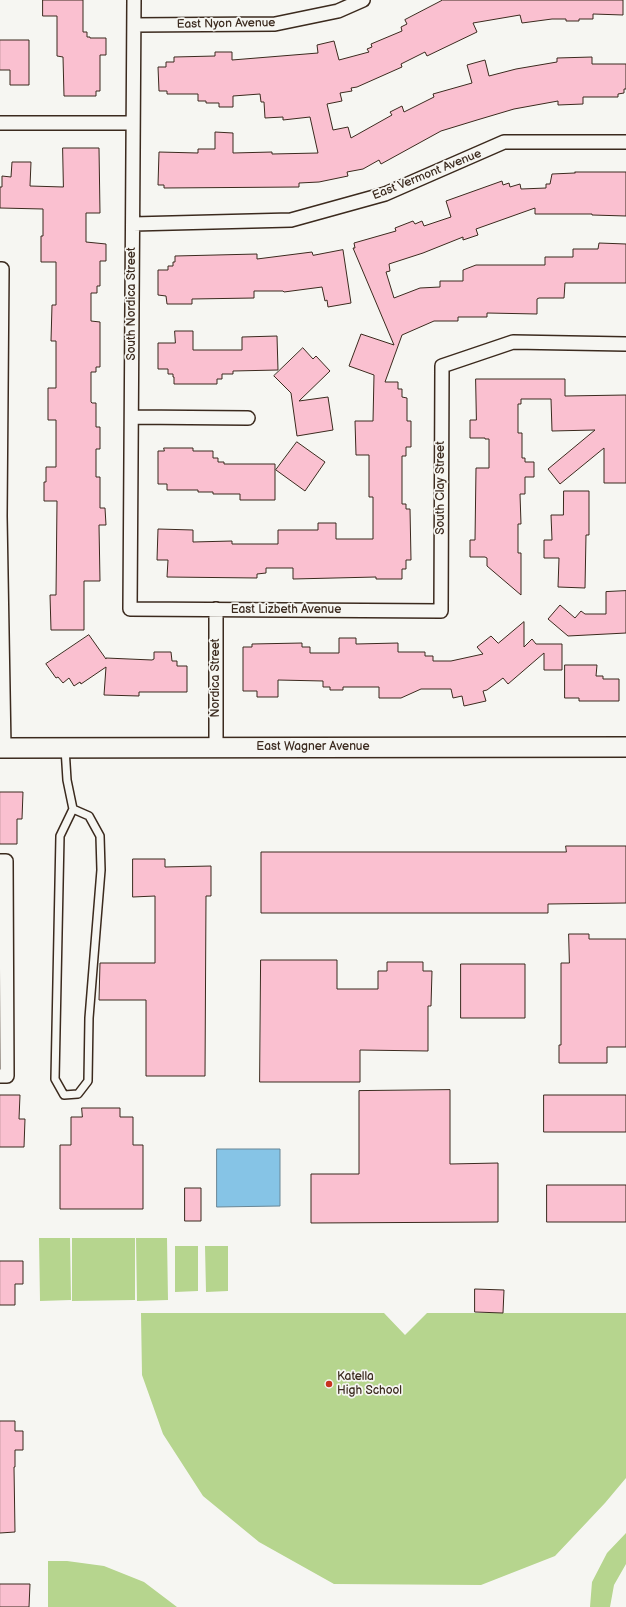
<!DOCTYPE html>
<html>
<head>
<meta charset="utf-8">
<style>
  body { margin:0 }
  canvas { display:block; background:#f6f6f2 }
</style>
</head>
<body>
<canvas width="626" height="1607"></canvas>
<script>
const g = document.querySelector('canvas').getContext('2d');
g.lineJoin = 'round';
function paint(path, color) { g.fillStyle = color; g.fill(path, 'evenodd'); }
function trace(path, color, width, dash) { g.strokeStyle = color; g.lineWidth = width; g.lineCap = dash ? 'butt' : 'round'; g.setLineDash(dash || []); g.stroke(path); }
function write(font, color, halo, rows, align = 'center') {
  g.font = font + ' "Balsamiq Sans",sans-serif'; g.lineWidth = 3.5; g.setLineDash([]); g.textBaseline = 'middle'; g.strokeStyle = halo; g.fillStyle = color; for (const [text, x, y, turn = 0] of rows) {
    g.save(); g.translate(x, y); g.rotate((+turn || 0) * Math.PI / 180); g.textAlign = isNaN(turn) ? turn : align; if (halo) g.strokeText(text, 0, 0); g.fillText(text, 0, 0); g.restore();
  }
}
const green = new Path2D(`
  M 39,1238 L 70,1238 L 71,1300 L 40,1301 Z
  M 72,1238 L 135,1238 L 135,1300 L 72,1301 Z
  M 136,1238 L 167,1238 L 168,1300 L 137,1301 Z
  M 198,1246 L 198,1291 L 175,1292 L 175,1246 Z
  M 228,1246 L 228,1291 L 206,1292 L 205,1246 Z
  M 141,1313 L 384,1313 L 405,1335 L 427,1313 L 626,1313 L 626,1478 L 605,1503 L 555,1556 L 481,1585 L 334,1584 L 259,1542 L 203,1496 L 163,1434 L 142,1375 Z
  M 626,1533 L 626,1564 L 614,1585 L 610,1607 L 590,1607 L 592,1582 L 607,1553 Z
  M 48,1561 L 67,1561 L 104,1566 L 144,1582 L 177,1607 L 48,1607 Z`);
const water = new Path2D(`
  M 217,1149 L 280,1149 L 280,1206 L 217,1207 Z`);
const building = new Path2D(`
  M 43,0 L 83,0 L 83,32 L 87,32 L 87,37 L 90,37 L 90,38 L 106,38 L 106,55 L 100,55 L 100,91 L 96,91 L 96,96 L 64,96 L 63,57 L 57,56 L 57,16 L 43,16 Z
  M 443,0 L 623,0 L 623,15 L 593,14 L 593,19 L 579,19 L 579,21 L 566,21 L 566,19 L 552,19 L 522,23 L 520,15 L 473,23 L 477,32 L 427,56 L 425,52 L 401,64 L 402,67 L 357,87 L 351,88 L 352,91 L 340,93 L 342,101 L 327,104 L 333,130 L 348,127 L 351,138 L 392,115 L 390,112 L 402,106 L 404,112 L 434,97 L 433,94 L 472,83 L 467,65 L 485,60 L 489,76 L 516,69 L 557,62 L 557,58 L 592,57 L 592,64 L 626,64 L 626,89 L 624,89 L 624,93 L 618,94 L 618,97 L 583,97 L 583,104 L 558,105 L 558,101 L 514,109 L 477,120 L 441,131 L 381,164 L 379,160 L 363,169 L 347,172 L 348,176 L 319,182 L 299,183 L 299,187 L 164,188 L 164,185 L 158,185 L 159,152 L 198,153 L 198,149 L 215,149 L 215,132 L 233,133 L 233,153 L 272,152 L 272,154 L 318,153 L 310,117 L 283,120 L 283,117 L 265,118 L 264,102 L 261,102 L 260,94 L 233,96 L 233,107 L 219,107 L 219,103 L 206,103 L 206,101 L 198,101 L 198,94 L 167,94 L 167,91 L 159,91 L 158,67 L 166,67 L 166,62 L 174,62 L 174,57 L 215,56 L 215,52 L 232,52 L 232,60 L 318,53 L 317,45 L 334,41 L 339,60 L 369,52 L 367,49 L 372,47 L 371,44 L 402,31 L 401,27 L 407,24 L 405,20 Z
  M 0,40 L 29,40 L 29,85 L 10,85 L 10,70 L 0,70 Z
  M 63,148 L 99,148 L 100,213 L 86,213 L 86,242 L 106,244 L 106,261 L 100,261 L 100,286 L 97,286 L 97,293 L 91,293 L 91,321 L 100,322 L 100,367 L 96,367 L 96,372 L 91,372 L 91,402 L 92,403 L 96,403 L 96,427 L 100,427 L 100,449 L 96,449 L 96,477 L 100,477 L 100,508 L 105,508 L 106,525 L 99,525 L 100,581 L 84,581 L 84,630 L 51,630 L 50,595 L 56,595 L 57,501 L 44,501 L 44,482 L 46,482 L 46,467 L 56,467 L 56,420 L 48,420 L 48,388 L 56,388 L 56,341 L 51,341 L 52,305 L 56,305 L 56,262 L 41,262 L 41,236 L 43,236 L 43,209 L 0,208 L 0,187 L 2,187 L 2,176 L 11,177 L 12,162 L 31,162 L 30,186 L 63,187 Z
  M 575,172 L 626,172 L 626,216 L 592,215 L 592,214 L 535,214 L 535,208 L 476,229 L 478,235 L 463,240 L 463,237 L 423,253 L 389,264 L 390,271 L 386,272 L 394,298 L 420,288 L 440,287 L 440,281 L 463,281 L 463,270 L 476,265 L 545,265 L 545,257 L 573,257 L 573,249 L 598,249 L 599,243 L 626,244 L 626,283 L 565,283 L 564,298 L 539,298 L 537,299 L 537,314 L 487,313 L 487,317 L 458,317 L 458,321 L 434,321 L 402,335 L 385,382 L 398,382 L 398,389 L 402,389 L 402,397 L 407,398 L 407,421 L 411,421 L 411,447 L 406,447 L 406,456 L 402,456 L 402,504 L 406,504 L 406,509 L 410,509 L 411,560 L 406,560 L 406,569 L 402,569 L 402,579 L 376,579 L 376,577 L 293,579 L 293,568 L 266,568 L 266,573 L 257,574 L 257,578 L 167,577 L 168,560 L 157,560 L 158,529 L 193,530 L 193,542 L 232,541 L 232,544 L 278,544 L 278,530 L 318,530 L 318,523 L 336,523 L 336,539 L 373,539 L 373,497 L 369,497 L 369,455 L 356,455 L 355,421 L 373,421 L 374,375 L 349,366 L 361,334 L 394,345 L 353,248 L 355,248 L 354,243 L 396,231 L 395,228 L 413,221 L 415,224 L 422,221 L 424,226 L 451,217 L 446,201 L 502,181 L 503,185 L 509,183 L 510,187 L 520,184 L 521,189 L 546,188 L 546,184 L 550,184 L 552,174 L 575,173 Z
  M 343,250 L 351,303 L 328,307 L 327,300 L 325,301 L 322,287 L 284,292 L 283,291 L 254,291 L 254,298 L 192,299 L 192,304 L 167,304 L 166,296 L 158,295 L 158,270 L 168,270 L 168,266 L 173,266 L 173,262 L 175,262 L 175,256 L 257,254 L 257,259 L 312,252 L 313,255 Z
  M 175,331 L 193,331 L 193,350 L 242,350 L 242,337 L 277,336 L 278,370 L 233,371 L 233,374 L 222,374 L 222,379 L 217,379 L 217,384 L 174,384 L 174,377 L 173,377 L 173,374 L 168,374 L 168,369 L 158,369 L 158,343 L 175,343 Z
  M 303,348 L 313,359 L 316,356 L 330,371 L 299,401 L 328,397 L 333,430 L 297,436 L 291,393 L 274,376 Z
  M 476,379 L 565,379 L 565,396 L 626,395 L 626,483 L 604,483 L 604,448 L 560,484 L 548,469 L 595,430 L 552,431 L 551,399 L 521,399 L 521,404 L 518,404 L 518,433 L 522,433 L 522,458 L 525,458 L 525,462 L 534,462 L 534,477 L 525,477 L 525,494 L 520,494 L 521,524 L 518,524 L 518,553 L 521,553 L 521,595 L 487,566 L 487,558 L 485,557 L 470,557 L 470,540 L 475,540 L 476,468 L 489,468 L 489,439 L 485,439 L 485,438 L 470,438 L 470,420 L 476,420 Z
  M 297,442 L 325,462 L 305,491 L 276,470 Z
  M 164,448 L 193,448 L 193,451 L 213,451 L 213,458 L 218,458 L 218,462 L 224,462 L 224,464 L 275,464 L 275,500 L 240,500 L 240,494 L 213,494 L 213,492 L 198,492 L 198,490 L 167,490 L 167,484 L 158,484 L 158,451 L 164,451 Z
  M 564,491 L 589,491 L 589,535 L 586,535 L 585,588 L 558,587 L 559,558 L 544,558 L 544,540 L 552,540 L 551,515 L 563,515 Z
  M 626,591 L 626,633 L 568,636 L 548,619 L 560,605 L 575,618 L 581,611 L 585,614 L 606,614 L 606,592 Z
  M 524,622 L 524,647 L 532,639 L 536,644 L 562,644 L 562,670 L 544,670 L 544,653 L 508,684 L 503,678 L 487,690 L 483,691 L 486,701 L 464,706 L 462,696 L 453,698 L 451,689 L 421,689 L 401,698 L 379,698 L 379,687 L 343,687 L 343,690 L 330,690 L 330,687 L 323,687 L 323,681 L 278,680 L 278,697 L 257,697 L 257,691 L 243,691 L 243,647 L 252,647 L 252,644 L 302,643 L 302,647 L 310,647 L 310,653 L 339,653 L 339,638 L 356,638 L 356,644 L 398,643 L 398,652 L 425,652 L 425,656 L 433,656 L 433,661 L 451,661 L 483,654 L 477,647 L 491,636 L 498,643 Z
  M 89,635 L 106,659 L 106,658 L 152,660 L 154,659 L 154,652 L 171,652 L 172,661 L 177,661 L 177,666 L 187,666 L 187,692 L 139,692 L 139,696 L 104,695 L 106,667 L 81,684 L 80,682 L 74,686 L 69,678 L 63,683 L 58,677 L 56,678 L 46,664 Z
  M 565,665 L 597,665 L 596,676 L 603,676 L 603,679 L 619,679 L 619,701 L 579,701 L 579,698 L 565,698 Z
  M 0,792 L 23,792 L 22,819 L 17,819 L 17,844 L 0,844 Z
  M 566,846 L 626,846 L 626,903 L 548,904 L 548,913 L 261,913 L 261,852 L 566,852 Z
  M 133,859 L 165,859 L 165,867 L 211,866 L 211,896 L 206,896 L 205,1076 L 146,1076 L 146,1000 L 99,1000 L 100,963 L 155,963 L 155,896 L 133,897 Z
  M 569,934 L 589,934 L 589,939 L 626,939 L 626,1047 L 607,1047 L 607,1063 L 559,1063 L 559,1045 L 561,1045 L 561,963 L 569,963 Z
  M 261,960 L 337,960 L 337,989 L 378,989 L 378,971 L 387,971 L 387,962 L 423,962 L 423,971 L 432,971 L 431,1006 L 428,1006 L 428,1051 L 360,1050 L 360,1082 L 260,1082 Z
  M 461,964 L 525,964 L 525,1018 L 461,1018 Z
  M 450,1090 L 450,1164 L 498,1163 L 498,1222 L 311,1223 L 311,1174 L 359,1174 L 359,1091 Z
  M 0,1095 L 20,1095 L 19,1119 L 25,1119 L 24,1147 L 0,1147 Z
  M 544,1095 L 626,1095 L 626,1132 L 544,1132 Z
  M 82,1108 L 120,1108 L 120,1117 L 133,1117 L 133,1145 L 143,1145 L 143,1209 L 60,1209 L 60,1145 L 71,1145 L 71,1117 L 82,1117 Z
  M 547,1185 L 626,1185 L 626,1222 L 547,1222 Z
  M 185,1188 L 201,1188 L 201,1221 L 185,1221 Z
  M 0,1261 L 23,1261 L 23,1284 L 15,1284 L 15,1305 L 0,1305 Z
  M 475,1289 L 504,1290 L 503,1313 L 475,1312 Z
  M 0,1421 L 15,1421 L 15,1431 L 23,1431 L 23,1450 L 15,1450 L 15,1467 L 14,1467 L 15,1532 L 0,1533 Z
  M 0,1584 L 30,1584 L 29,1607 L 0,1607 Z`);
const lane = new Path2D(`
  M 65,748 L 67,780 L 73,809
  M 73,809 L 89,816 L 100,836 L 101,870 L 89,1018 L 88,1081 L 78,1094 L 64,1095 L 55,1079 L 60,836 Z`);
const street = new Path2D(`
  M 134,0 L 130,609 L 441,611 L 442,366 L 513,342 L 626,344
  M 134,25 L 275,24 L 338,11 L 363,0
  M 0,123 L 133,123
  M 133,224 L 291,220 L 385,194 L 504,142 L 626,142
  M 0,269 L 2,269 L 0,516 L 4,748
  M 132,417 L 248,418
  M 216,609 L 216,748
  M 0,861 L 6,861 L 7,1076 L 0,1076`);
const secondary = new Path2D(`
  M 0,748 L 626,747`);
const markers = [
  [329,1384,4,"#c8321e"]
];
const streetNames = [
  ["East Nyon Avenue",226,24,-1],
  ["East Vermont Avenue",427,175,-22],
  ["South Nordica Street",132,304,-90],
  ["South Clay Street",441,488,-90],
  ["East Lizbeth Avenue",286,610],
  ["Nordica Street",216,678,-90],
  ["East Wagner Avenue",313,747]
];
const poiNames = [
  ["Katella",337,1377],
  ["High School",337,1391]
];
paint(green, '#b6d58e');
paint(water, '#86c4e6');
trace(water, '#688696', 1);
paint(building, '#fac0d0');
trace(building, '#3b2a1e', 1);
trace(lane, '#3b2a1e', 10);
trace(street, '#3b2a1e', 16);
trace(secondary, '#3b2a1e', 22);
trace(lane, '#f6f6f2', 7);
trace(street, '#f6f6f2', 13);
trace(secondary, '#f6f6f2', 19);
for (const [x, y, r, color] of markers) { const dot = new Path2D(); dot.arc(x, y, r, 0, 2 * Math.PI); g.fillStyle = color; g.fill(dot); trace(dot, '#f6f6f2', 1.5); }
write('12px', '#3b2a1e', '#f6f6f2', streetNames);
write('12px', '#3b2a1e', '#f6f6f2', poiNames, 'left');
</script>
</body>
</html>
